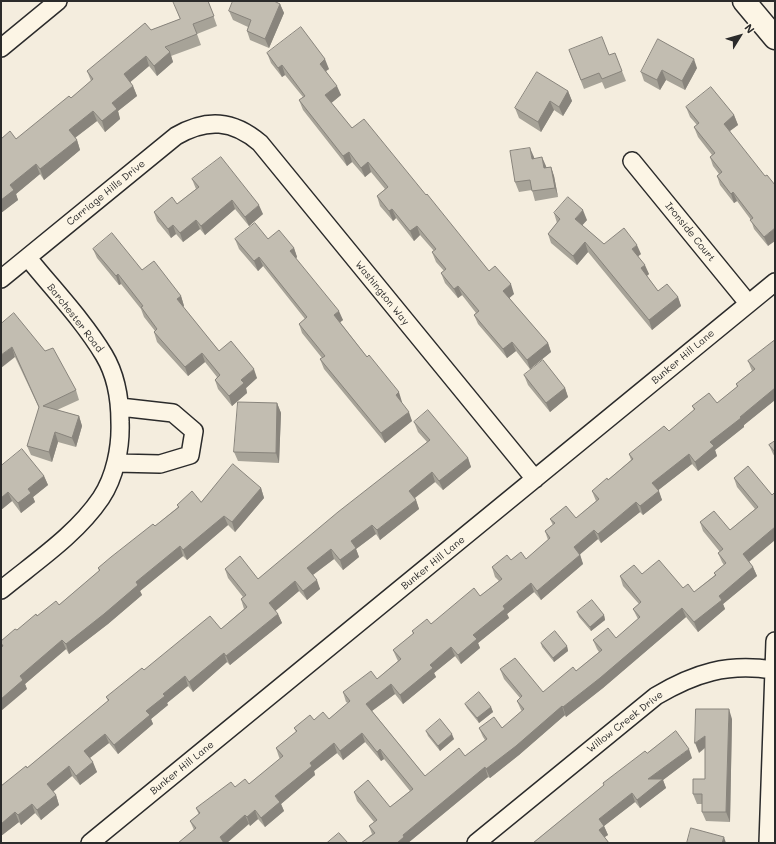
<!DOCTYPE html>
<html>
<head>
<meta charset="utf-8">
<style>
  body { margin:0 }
  #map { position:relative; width:776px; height:844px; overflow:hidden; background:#f4edde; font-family:Mali,sans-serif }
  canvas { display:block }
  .frame { position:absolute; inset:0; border:2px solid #2b2b2b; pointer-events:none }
  .north { position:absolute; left:720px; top:16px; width:40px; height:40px; -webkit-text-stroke:3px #fcf5e5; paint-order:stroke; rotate:53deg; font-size:11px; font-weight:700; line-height:16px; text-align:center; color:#2b2b2b }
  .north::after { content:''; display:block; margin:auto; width:14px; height:18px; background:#2b2b2b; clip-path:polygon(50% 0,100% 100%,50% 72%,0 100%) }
</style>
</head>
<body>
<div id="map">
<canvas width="776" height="844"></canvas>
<div class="frame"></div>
<div class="north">N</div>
</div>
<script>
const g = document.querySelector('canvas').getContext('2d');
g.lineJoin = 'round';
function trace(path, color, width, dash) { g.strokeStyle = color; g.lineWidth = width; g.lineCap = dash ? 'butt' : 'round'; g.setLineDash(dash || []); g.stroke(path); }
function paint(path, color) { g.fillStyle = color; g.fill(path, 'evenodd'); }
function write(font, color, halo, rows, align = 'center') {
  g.font = font + ' Mali,sans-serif'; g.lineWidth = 3; g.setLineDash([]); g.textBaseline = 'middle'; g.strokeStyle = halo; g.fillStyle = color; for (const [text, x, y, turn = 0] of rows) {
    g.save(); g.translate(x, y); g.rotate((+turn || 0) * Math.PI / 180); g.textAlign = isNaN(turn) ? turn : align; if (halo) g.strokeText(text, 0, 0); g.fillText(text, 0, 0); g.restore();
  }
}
const minor = new Path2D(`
  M 1,48 L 58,1
  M 632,161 L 748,303
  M 1,279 L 176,136 C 207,118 233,120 260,143 L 535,479
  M 116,463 L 160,464 L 190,455 L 194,431 L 173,413 L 120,407
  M 1,590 C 35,562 76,535 101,498 C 115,477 121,447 120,422 C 120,400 116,375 104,355 C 83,320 53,289 28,258
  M 90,843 L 775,282
  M 476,843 L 656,696 C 695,673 727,663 773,670
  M 768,843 L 775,641`);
const major = new Path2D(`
  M 744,1 L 775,38`);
const wall = new Path2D(`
  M 208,1 L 217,26 L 197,34 L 201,45 L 171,56 L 173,62 L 157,76 L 149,66 L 130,82 L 133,86 L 137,96 L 118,111 L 120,119 L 105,132 L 97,121 L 75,138 L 77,140 L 80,150 L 44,180 L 40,174 L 16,194 L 18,200 L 1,213 L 16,139 L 71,98 L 91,81 L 87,71 L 151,30 L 180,19 Z
  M 280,4 L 284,13 L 269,48 L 250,40 L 247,31 L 248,27 L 233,20 L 229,11 Z
  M 569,50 L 609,55 L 622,71 L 626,81 L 605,89 L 602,82 L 584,89 Z
  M 267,53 L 329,69 L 326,71 L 341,95 L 331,103 L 352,128 L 489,271 L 514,294 L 509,298 L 548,343 L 551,352 L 530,369 L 516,351 L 507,358 L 478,324 L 474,315 L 476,313 L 462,295 L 458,298 L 445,283 L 441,273 L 444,271 L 436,262 L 432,252 L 434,251 L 420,235 L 414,241 L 396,218 L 393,221 L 380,206 L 377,196 L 385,189 L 371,172 L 365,177 L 352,162 L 347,166 L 303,110 L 299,100 L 303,97 L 285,75 L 282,77 L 271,63 Z
  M 697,68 L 685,90 L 666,80 L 660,90 L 644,81 L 641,72 Z
  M 568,91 L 572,101 L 563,116 L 554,110 L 541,132 L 519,118 L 515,108 Z
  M 686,107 L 734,115 L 738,125 L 730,131 L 768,246 L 754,229 L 751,220 L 737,201 L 734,203 L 720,185 L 717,176 L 719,174 L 713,166 L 710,157 L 712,155 L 698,137 L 694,127 L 697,125 L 690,117 Z
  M 534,158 L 546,167 L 551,167 L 554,176 L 558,197 L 535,201 L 532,190 L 519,192 L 515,182 Z
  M 192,179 L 263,214 L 249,226 L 235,209 L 205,235 L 200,229 L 183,242 L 176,234 L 171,238 L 157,221 L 154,212 L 177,204 L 196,189 Z
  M 554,213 L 587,220 L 582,225 L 604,244 L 641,254 L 638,256 L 649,274 L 647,276 L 658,291 L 678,297 L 681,306 L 652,330 L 588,252 L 577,265 L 551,243 L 548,234 L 557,223 Z
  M 235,239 L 268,239 L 294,248 L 297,257 L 296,259 L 343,320 L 340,322 L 402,402 L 402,403 L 412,421 L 385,443 L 324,369 L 320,359 L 322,358 L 302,333 L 299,324 L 305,319 L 263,266 L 258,271 L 239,249 Z
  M 93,249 L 142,270 L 181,296 L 184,306 L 183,307 L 219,351 L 257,378 L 246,388 L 247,393 L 232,406 L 218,389 L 215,380 L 217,377 L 205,362 L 188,376 L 157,342 L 154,332 L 155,331 L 144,317 L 141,309 L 121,284 L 119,285 L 97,258 Z
  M 1,324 L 76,390 L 79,400 L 57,410 L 79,416 L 82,426 L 76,447 L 58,442 L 52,462 L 31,455 L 27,446 L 39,408 L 15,357 Z
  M 775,340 L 775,400 L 744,425 L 744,427 L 715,450 L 717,456 L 698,471 L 692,464 L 658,490 L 662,500 L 643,515 L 640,512 L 601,543 L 598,539 L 580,554 L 583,564 L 541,600 L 534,592 L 507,614 L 509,618 L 478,643 L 480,648 L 461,664 L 455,656 L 434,673 L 436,677 L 403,704 L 395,694 L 372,711 L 425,776 L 465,756 L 485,740 L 483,737 L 479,728 L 502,728 L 522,711 L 521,710 L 517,701 L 520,698 L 504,679 L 500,669 L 543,692 L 576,671 L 599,652 L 597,649 L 593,640 L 616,638 L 638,619 L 633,609 L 639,604 L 623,586 L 620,576 L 642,574 L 694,592 L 715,575 L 714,573 L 724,565 L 722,562 L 718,553 L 720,552 L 703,531 L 700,522 L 730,530 L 755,509 L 737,487 L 734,478 L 748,466 L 775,540 L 749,562 L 753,567 L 757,576 L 723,604 L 725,609 L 698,632 L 686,617 L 603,688 L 566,717 L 565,715 L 519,755 L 490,778 L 488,777 L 408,843 L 361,843 L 372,834 L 369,826 L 374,822 L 357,801 L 354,792 L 390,807 L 410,791 L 384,759 L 381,761 L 365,742 L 343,760 L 337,753 L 314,771 L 315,775 L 281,804 L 284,811 L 265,827 L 258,819 L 250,826 L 249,824 L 194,830 L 190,821 L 199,815 L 196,808 L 235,787 L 249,784 L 280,759 L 279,757 L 276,748 L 296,732 L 294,728 L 314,720 L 329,719 L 348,703 L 346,702 L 343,692 L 377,679 L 398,661 L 397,659 L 393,650 L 413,634 L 412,631 L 431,624 L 480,596 L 499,581 L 495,577 L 492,567 L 511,560 L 526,559 L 548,540 L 545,531 L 553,525 L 550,519 L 576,518 L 596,501 L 592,491 L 608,480 L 631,460 L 629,454 L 669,431 L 694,410 L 692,406 L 717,403 L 737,387 L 736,384 L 752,371 L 748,361 Z
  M 524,375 L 565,388 L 568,397 L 550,412 L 528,385 Z
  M 277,403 L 281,413 L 279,463 L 238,461 L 234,452 Z
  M 414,422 L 468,458 L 471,467 L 443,490 L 435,482 L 415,498 L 416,500 L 419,509 L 380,540 L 376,534 L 356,549 L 359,557 L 343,570 L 334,559 L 313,575 L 320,589 L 307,600 L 299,591 L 275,611 L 278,614 L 282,623 L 230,665 L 227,662 L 193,692 L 188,686 L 167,703 L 168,705 L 151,719 L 153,724 L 118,754 L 109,743 L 90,758 L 97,772 L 80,785 L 72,776 L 53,792 L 56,795 L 59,805 L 41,820 L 35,813 L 21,825 L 19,822 L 1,836 L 1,786 L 27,768 L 108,701 L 106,697 L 144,670 L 221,629 L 244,609 L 241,599 L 243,597 L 228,578 L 225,569 L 258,579 L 427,442 L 418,432 Z
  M 775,441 L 775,457 L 773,454 L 769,445 Z
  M 1,466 L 44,476 L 48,485 L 33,497 L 35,502 L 21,513 L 12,501 L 1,510 Z
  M 261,488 L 264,498 L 235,532 L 228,525 L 187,560 L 183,556 L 140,591 L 142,595 L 108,624 L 69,654 L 66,649 L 25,684 L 27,689 L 1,647 L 1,641 L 37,616 L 59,605 L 99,571 L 98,568 L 155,526 L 178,507 L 177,505 L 201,502 Z
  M 577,612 L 604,615 L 605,620 L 591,631 L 579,617 Z
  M 541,643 L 567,646 L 568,651 L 554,662 L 542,647 Z
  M 465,704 L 491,707 L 493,712 L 479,723 L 467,708 Z
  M 732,719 L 730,822 L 706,821 L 702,812 L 702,804 L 697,804 L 693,794 L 705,779 L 705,748 L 699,753 Z
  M 426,731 L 454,739 L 440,751 L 428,736 Z
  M 647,753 L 692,758 L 663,780 L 666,788 L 640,808 L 635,802 L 604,826 L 608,835 L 604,837 L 609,843 L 533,843 L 604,785 L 603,783 Z`);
const shadedWall = new Path2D(`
  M 280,4 L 284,13 L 269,48 L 265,39 Z
  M 170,52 L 173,62 L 157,76 L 154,66 Z
  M 146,56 L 149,66 L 127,85 L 124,74 Z
  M 325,59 L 329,69 L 323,73 L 320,64 Z
  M 694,59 L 697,68 L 685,90 L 682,81 Z
  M 282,65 L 285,75 L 282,77 L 278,68 Z
  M 662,70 L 666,80 L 660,90 L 657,80 Z
  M 133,86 L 137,96 L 118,111 L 120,119 L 105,132 L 102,121 L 112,103 Z
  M 337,86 L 341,95 L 329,105 L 325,95 Z
  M 568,91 L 572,101 L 563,116 L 559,107 Z
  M 550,101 L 554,110 L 541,132 L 538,122 Z
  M 93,111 L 97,121 L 72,140 L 69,130 Z
  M 734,115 L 738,125 L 727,133 L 724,124 Z
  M 77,140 L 80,150 L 44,180 L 40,169 Z
  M 530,148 L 534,157 L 536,168 L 532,159 Z
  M 349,152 L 352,162 L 347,166 L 343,156 Z
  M 542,157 L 546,166 L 548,177 L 544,168 Z
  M 368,162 L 371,172 L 365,177 L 361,168 Z
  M 36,164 L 40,174 L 16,194 L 18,200 L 1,213 L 1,200 L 10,185 Z
  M 551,167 L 554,176 L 558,197 L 555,188 Z
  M 733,192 L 737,201 L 734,203 L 731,194 Z
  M 232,200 L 235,209 L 205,235 L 201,226 Z
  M 259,205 L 263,214 L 249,226 L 245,217 Z
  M 392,209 L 396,218 L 393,221 L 389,211 Z
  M 583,210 L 587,220 L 579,229 L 575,219 Z
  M 196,220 L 200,229 L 183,242 L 180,233 Z
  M 173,225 L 176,234 L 171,238 L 168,229 Z
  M 417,226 L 420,235 L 414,241 L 410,231 Z
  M 775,228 L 775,241 L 768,246 L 764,237 Z
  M 585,242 L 588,252 L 577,265 L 573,256 Z
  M 637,245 L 641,254 L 636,258 L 632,249 Z
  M 294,248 L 297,257 L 293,261 L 290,251 Z
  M 259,257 L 263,266 L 258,271 L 254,261 Z
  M 645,265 L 649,274 L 644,278 L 641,268 Z
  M 118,274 L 121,284 L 119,285 L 116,276 Z
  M 511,284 L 514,294 L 506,301 L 503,291 Z
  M 458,286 L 462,295 L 458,298 L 454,289 Z
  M 181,296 L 184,306 L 180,309 L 177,299 Z
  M 678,297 L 681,306 L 652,330 L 649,320 Z
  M 339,311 L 343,320 L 338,324 L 334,315 Z
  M 512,342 L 516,351 L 507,358 L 503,349 Z
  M 548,343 L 551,352 L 530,369 L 527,360 Z
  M 12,347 L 15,357 L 1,368 L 1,355 Z
  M 202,353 L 205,362 L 188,376 L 185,367 Z
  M 254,369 L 257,378 L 246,388 L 247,393 L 232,406 L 229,396 L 241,380 Z
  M 565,388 L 568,397 L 550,412 L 546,403 Z
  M 775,388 L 775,400 L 744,425 L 744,427 L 715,450 L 717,456 L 698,471 L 695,462 L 710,442 L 740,417 Z
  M 399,392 L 402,402 L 399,404 L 396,395 Z
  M 277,403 L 281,413 L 279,463 L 276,453 Z
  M 409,412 L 412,421 L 385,443 L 381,433 Z
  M 79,416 L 82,426 L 76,447 L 72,438 Z
  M 55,432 L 58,442 L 52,462 L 49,452 Z
  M 689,454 L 692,464 L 656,492 L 652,483 Z
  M 468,458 L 471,467 L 443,490 L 439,481 Z
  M 432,472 L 435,482 L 412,500 L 409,491 Z
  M 44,476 L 48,485 L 33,497 L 35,502 L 21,513 L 18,503 L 28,489 Z
  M 261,488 L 264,498 L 235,532 L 232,522 Z
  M 659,491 L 662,500 L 643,515 L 640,506 Z
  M 8,492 L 12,501 L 1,510 L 1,498 Z
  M 416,500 L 419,509 L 380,540 L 377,530 Z
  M 636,502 L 640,512 L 601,543 L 598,534 Z
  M 224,516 L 228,525 L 187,560 L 183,550 Z
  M 372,525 L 376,534 L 356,549 L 359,557 L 343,570 L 340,560 L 351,541 Z
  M 775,527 L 775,540 L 746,564 L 743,554 Z
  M 594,530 L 598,539 L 577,557 L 574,547 Z
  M 180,546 L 183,556 L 140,591 L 142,595 L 108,624 L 69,654 L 66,644 L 136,582 Z
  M 331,549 L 334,559 L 310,577 L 307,568 Z
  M 580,555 L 583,564 L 541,600 L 537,591 Z
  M 753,567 L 757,576 L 723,604 L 725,609 L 698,632 L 694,622 L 719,596 Z
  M 317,580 L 320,589 L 307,600 L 303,591 Z
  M 295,581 L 299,591 L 273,613 L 269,603 Z
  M 531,583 L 534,592 L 507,614 L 509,618 L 478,643 L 480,648 L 461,664 L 458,655 L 473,635 L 503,606 Z
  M 682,608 L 686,617 L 603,688 L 566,717 L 563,707 Z
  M 278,614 L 282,623 L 230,665 L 226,656 Z
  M 604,615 L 605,620 L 591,631 L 590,627 Z
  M 62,640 L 66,649 L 25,684 L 27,689 L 1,711 L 1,699 L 20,676 Z
  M 567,646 L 568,651 L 554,662 L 553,658 Z
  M 451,647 L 455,656 L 434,673 L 436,677 L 403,704 L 400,695 L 430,665 Z
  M 224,653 L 227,662 L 193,692 L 189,682 Z
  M 185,676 L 188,686 L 167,703 L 168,705 L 151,719 L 153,724 L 118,754 L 114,745 L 146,711 L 163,694 Z
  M 391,684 L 395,694 L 369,713 L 366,704 Z
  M 562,706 L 565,715 L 519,755 L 490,778 L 486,769 Z
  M 491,707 L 493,712 L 479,723 L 477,718 Z
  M 729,709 L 732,719 L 730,822 L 726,812 Z
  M 362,733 L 365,742 L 343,760 L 340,751 Z
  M 105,734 L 109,743 L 87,760 L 84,751 Z
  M 452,734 L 454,739 L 440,751 L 438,746 Z
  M 705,736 L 708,745 L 699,753 L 695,743 Z
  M 334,743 L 337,753 L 314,771 L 315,775 L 281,804 L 284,811 L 265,827 L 261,818 L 275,796 L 310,763 Z
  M 380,749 L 384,759 L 381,761 L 377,752 Z
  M 689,749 L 692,758 L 663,780 L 666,788 L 640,808 L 637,800 L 648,779 Z
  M 93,762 L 97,772 L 80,785 L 76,776 Z
  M 69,766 L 72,776 L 50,794 L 47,784 Z
  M 485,767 L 488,777 L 408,843 L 397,843 L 403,835 Z
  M 632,793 L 635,802 L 604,826 L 608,835 L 602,839 L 599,830 L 599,819 Z
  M 56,795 L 59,805 L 41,820 L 37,810 Z
  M 32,804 L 35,813 L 21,825 L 18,815 Z
  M 255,810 L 258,819 L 250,826 L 247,817 Z
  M 15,812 L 19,822 L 1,836 L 1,824 Z
  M 245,815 L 249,824 L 227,843 L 222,843 L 220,837 Z
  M 724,837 L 726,843 L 722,843 Z`);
const building = new Path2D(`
  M 173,1 L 208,1 L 214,16 L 193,24 L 197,34 L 165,47 L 170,52 L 154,66 L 146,56 L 124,74 L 133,86 L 112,103 L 117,109 L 102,121 L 93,111 L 69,130 L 77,140 L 40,169 L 36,164 L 10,185 L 14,190 L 1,200 L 1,139 L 10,131 L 16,139 L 69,96 L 71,98 L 93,79 L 87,71 L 145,23 L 151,30 L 180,19 Z
  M 233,1 L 274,1 L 280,4 L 265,39 L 247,31 L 251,20 L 229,11 Z
  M 301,27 L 325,59 L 320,64 L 337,86 L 325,95 L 352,128 L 364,119 L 426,195 L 427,194 L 489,271 L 495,266 L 511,284 L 503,291 L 548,343 L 527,360 L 512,342 L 503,349 L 474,315 L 479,311 L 458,286 L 454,289 L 441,273 L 446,269 L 432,252 L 436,249 L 417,226 L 410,231 L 392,209 L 389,211 L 377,196 L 388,187 L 368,162 L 361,168 L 349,152 L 343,156 L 299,100 L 305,96 L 282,65 L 278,68 L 267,53 Z
  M 602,37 L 609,55 L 615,53 L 622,71 L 602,79 L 599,73 L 581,80 L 569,50 Z
  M 658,39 L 694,59 L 682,81 L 662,70 L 657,80 L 641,72 Z
  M 537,72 L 568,91 L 559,107 L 550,101 L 538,122 L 515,108 Z
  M 711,87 L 734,115 L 724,124 L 765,176 L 767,175 L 775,185 L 775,228 L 764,237 L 750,220 L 753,218 L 733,192 L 731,194 L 717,176 L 722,172 L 710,157 L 715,153 L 694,127 L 699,123 L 686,107 Z
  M 530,148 L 532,159 L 542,157 L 544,168 L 551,167 L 555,188 L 532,191 L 530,180 L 515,182 L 510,151 Z
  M 221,157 L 259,205 L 245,217 L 232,200 L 201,226 L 196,220 L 180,233 L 173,225 L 168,229 L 154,212 L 172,197 L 177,204 L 199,187 L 192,179 Z
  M 568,197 L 583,210 L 575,219 L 604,244 L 624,228 L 637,245 L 632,249 L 645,265 L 641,268 L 658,291 L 667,284 L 678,297 L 649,320 L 585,242 L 573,256 L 548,234 L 560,219 L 554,213 Z
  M 255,223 L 268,239 L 279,230 L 294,248 L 290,251 L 339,311 L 334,315 L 367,357 L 369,355 L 399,392 L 396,395 L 409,412 L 381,433 L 320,359 L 325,356 L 299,324 L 307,317 L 259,257 L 254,261 L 235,239 Z
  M 112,233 L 142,270 L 154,261 L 181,296 L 177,299 L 219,351 L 231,341 L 254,369 L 241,380 L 244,383 L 229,396 L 215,380 L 220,375 L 202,353 L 185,367 L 154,332 L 157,329 L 141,307 L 143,306 L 118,274 L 116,276 L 93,249 Z
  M 14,313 L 45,351 L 53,348 L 76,390 L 43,406 L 79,416 L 72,438 L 55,432 L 49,452 L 27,446 L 39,407 L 12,347 L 1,355 L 1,324 Z
  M 775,340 L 775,388 L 740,417 L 741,418 L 710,442 L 714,446 L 695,462 L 689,454 L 652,483 L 659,491 L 640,506 L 636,502 L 598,534 L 594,530 L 574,547 L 580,555 L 537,591 L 531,583 L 503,606 L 505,609 L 473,635 L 477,639 L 458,655 L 451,647 L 430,665 L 433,668 L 400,695 L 391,684 L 366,704 L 425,776 L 459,748 L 465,756 L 487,739 L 479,728 L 494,717 L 502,728 L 524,709 L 517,701 L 522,696 L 500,669 L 515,658 L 543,692 L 573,667 L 576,671 L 602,650 L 593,640 L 608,628 L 616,638 L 640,617 L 633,609 L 641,602 L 620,576 L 634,565 L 642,574 L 659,560 L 683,588 L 688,584 L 694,592 L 716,575 L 714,573 L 726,563 L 718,553 L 723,549 L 700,522 L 714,511 L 730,530 L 758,507 L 734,478 L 748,466 L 772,495 L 775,492 L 775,527 L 743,554 L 753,567 L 719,596 L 722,600 L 694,622 L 682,608 L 600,678 L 563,707 L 562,706 L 516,746 L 486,769 L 485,767 L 403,835 L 404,837 L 397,843 L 361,843 L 375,833 L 369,826 L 377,820 L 354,792 L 368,780 L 390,807 L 413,789 L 380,749 L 377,752 L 362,733 L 340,751 L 334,743 L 310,763 L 312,766 L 275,796 L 280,802 L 261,818 L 255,810 L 247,817 L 245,815 L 220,837 L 224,843 L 178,843 L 196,828 L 190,821 L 200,813 L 196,808 L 231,782 L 235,787 L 245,779 L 249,784 L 283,756 L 276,748 L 297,731 L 294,728 L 310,715 L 314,720 L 323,712 L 329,719 L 350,701 L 343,692 L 371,671 L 377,679 L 401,659 L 393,650 L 414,633 L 412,631 L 427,619 L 431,624 L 474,588 L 480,596 L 502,579 L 492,567 L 507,555 L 511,560 L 521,552 L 526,559 L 550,538 L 545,531 L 555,523 L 550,519 L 566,506 L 576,518 L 599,499 L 592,491 L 607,478 L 608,480 L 633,459 L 629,454 L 664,426 L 669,431 L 695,409 L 692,406 L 709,393 L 717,403 L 738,386 L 736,384 L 755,369 L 748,361 Z
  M 543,360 L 565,388 L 546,403 L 524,375 Z
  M 238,402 L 277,403 L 276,453 L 234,452 Z
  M 428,410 L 468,458 L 439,481 L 432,472 L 409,491 L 416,500 L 377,530 L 372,525 L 351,541 L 356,548 L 340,560 L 331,549 L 307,568 L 317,580 L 303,591 L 295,581 L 269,603 L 278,614 L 226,656 L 224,653 L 189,682 L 185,676 L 163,694 L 165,696 L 146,711 L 150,715 L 114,745 L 105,734 L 84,751 L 93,762 L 76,776 L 69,766 L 47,784 L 56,795 L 37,810 L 32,804 L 18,815 L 15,812 L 1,824 L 1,786 L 26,766 L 27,768 L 109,700 L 106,697 L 142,668 L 144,670 L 210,616 L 221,629 L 247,607 L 241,599 L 246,595 L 225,569 L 240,556 L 258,579 L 338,512 L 430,440 L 414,422 Z
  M 775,441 L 775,452 L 769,445 Z
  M 22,449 L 44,476 L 28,489 L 31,493 L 18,503 L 8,492 L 1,498 L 1,466 Z
  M 233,464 L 261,488 L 232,522 L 224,516 L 183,550 L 180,546 L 136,582 L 138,585 L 104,614 L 66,644 L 62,640 L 20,676 L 23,680 L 1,699 L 1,647 L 3,646 L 1,643 L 1,641 L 15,629 L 17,630 L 36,614 L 37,616 L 56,601 L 59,605 L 100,570 L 98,568 L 111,557 L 153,524 L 155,526 L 179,507 L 177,505 L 192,491 L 201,502 Z
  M 592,600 L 604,615 L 590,627 L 577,612 Z
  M 555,631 L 567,646 L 553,658 L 541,643 Z
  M 479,692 L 491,707 L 477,718 L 465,704 Z
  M 696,709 L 729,709 L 726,812 L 702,812 L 702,794 L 693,794 L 693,779 L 705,779 L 705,736 L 695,743 Z
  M 440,719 L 452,734 L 438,746 L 426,731 Z
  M 676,731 L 689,749 L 648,779 L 663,779 L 637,800 L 632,793 L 599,819 L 604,826 L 599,830 L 609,843 L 586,843 L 585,842 L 584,843 L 533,843 L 604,785 L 603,783 L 645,751 L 647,753 Z
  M 691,828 L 724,837 L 722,843 L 687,843 Z
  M 339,833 L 348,843 L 327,843 Z`);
const streetNames = [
  ["Carriage Hills Drive",106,193,-39],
  ["Ironside Court",690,232,51],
  ["Washington Way",382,293,51],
  ["Barchester Road",75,318,52],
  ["Bunker Hill Lane",683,357,-40],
  ["Bunker Hill Lane",433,563,-39],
  ["Willow Creek Drive",625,722,-38],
  ["Bunker Hill Lane",182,768,-39]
];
trace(minor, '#2b2b2b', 20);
trace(major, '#2b2b2b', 25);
trace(minor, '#fcf5e5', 17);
trace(major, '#fcf5e5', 22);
paint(wall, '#a7a398');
paint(shadedWall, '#88847c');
paint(building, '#c2bdb1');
trace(building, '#88847c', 1);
write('10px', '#2b2b2b', '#fcf5e5', streetNames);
</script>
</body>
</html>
